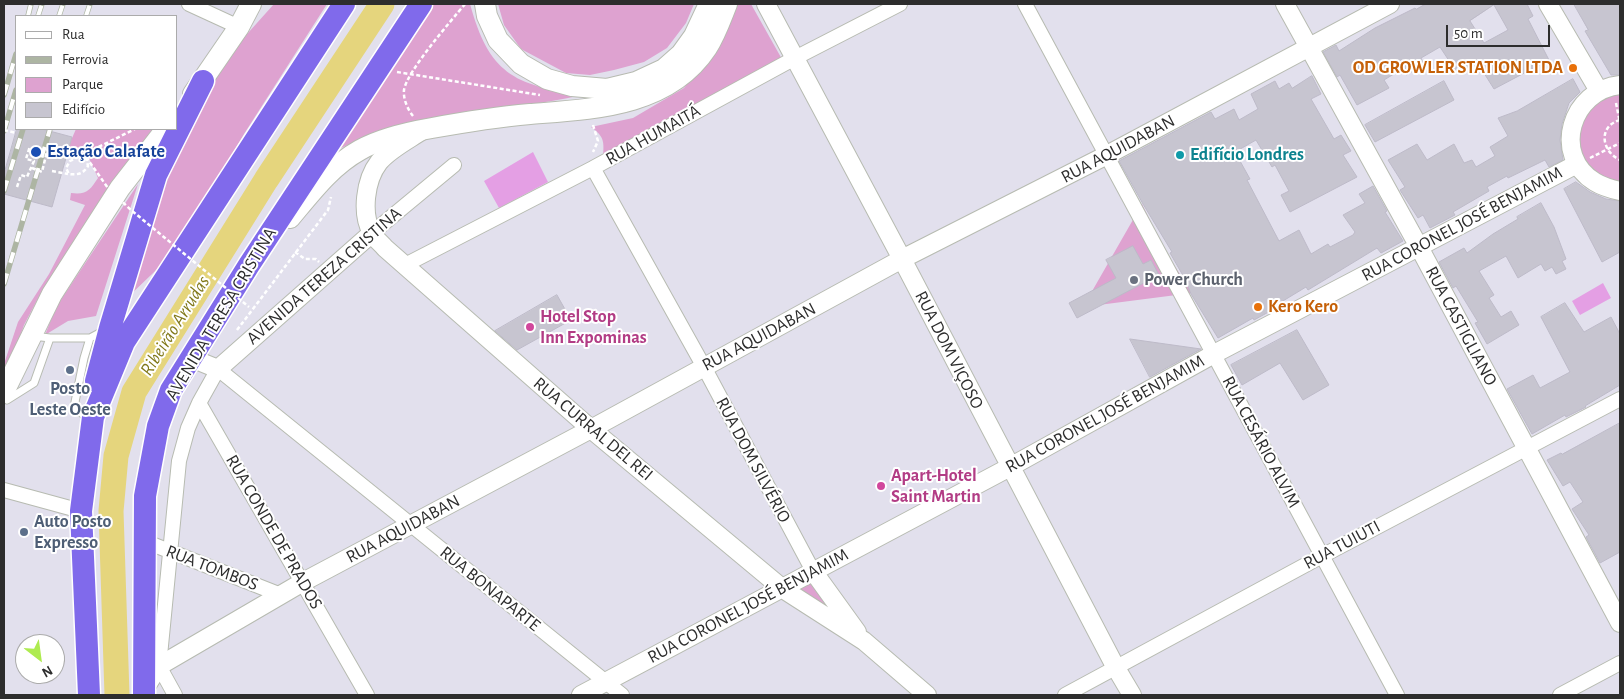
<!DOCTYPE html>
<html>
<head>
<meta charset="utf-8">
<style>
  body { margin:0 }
  #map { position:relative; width:1624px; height:699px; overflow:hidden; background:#e2e0ed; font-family:"Alegreya Sans",sans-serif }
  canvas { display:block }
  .frame { position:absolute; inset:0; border:5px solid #2d2d2d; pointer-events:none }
  .legend { position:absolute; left:15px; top:15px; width:162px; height:115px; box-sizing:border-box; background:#fff; border:1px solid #ababab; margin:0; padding:6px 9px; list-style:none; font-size:15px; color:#2d2d2d }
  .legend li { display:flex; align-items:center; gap:10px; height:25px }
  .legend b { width:25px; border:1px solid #ababab }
  .north { position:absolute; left:15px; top:634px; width:50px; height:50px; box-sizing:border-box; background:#fff; border:1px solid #ababab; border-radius:50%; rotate:150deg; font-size:14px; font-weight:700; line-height:20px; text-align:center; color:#2d2d2d }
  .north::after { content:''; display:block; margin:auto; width:18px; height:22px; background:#aeeb50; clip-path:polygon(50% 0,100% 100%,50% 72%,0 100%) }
  .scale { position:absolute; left:1446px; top:25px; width:104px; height:22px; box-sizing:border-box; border:2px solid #2d2d2d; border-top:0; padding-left:6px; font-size:15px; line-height:18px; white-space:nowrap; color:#2d2d2d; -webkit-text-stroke:4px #fff; paint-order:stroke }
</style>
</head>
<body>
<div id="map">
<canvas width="1624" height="699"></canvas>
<div class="frame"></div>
<ul class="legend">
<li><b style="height:6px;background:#fff"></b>Rua</li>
<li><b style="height:6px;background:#adb5a3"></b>Ferrovia</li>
<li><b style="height:14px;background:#dea2d0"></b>Parque</li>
<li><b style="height:14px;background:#c7c5d0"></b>Edifício</li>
</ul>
<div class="north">N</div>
<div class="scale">50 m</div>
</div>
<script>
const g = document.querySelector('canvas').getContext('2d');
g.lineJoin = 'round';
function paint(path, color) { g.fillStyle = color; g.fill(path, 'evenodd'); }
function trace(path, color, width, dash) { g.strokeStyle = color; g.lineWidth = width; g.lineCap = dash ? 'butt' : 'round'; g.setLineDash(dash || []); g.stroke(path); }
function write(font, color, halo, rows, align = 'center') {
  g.font = font + ' "Alegreya Sans",sans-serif'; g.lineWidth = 4; g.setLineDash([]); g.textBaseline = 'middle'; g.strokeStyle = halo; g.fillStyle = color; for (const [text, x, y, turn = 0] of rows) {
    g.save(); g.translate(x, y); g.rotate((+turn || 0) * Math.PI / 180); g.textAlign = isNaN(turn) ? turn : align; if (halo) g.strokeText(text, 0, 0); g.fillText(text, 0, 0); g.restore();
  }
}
const green = new Path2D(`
  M 274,4 L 327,4 L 244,134 L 175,252 L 127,298 L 160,179 L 207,84 L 248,33 Z
  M 432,4 L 470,4 C 489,73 513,85 582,95 C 502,113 415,111 339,149 Z
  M 498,4 L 694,4 L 686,23 L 667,48 L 644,62 L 614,70 L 590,75 L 566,73 L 521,49 L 504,25 Z
  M 728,4 L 751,4 L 783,61 L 603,158 C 604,142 605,137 591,127 L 633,118 L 684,88 L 712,50 Z
  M 1620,87 L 1620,186 L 1600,181 L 1577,153 L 1578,114 Z
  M 76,129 L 154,129 L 43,289 L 24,325 L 4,384 L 4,364 L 18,322 L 49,274 L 85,205 L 70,200 L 71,193 C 87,195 90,190 98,178 L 88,156 L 66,152 Z
  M 138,184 L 96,316 L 68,321 L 45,335 L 56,307 Z
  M 1142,204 L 1165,251 L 1192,293 L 1083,307 Z
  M 811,580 L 842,619 L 795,590 Z`);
const pitch = new Path2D(`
  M 533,152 L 548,182 L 499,208 L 484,181 Z
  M 1603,283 L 1611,298 L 1580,315 L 1572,301 Z`);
const river = new Path2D(`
  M 117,695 L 111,511 L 116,456 L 134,392 L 266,180 L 382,4`);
const building = new Path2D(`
  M 1426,4 L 1527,4 L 1533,16 L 1528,19 L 1549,60 L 1494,89 L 1477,62 L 1457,73 L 1440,47 L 1421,58 L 1424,65 L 1406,75 L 1402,69 L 1384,80 L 1389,88 L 1357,105 L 1340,75 L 1337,77 L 1323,52 L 1336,45 L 1339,51 L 1375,28 L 1415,8 L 1416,9 ZM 1494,5 L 1508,30 L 1484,43 L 1470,21 Z
  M 1574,4 L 1620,4 L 1620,75 L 1611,75 L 1585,31 L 1588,30 Z
  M 1312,76 L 1321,94 L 1311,99 L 1334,139 L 1341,135 L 1351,151 L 1343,155 L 1357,177 L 1290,212 L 1281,195 L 1289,191 L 1275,165 L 1272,167 L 1256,140 L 1235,152 L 1250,179 L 1247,180 L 1279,241 L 1299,230 L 1311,254 L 1328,244 L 1330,247 L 1353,235 L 1355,232 L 1343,215 L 1365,203 L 1359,194 L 1373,186 L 1387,211 L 1385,212 L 1403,241 L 1381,253 L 1377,248 L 1308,290 L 1306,287 L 1273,307 L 1274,309 L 1254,320 L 1253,318 L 1218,338 L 1191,294 L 1185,279 L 1170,253 L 1172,252 L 1143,204 L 1119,161 L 1211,112 L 1215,119 L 1234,109 L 1239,120 L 1258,109 L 1251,94 L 1275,81 L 1279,89 L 1289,83 L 1292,88 Z
  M 1573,79 L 1580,92 L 1569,103 L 1562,124 L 1560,140 L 1563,160 L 1549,167 L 1545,160 L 1508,178 L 1507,176 L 1487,187 L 1489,191 L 1453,212 L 1455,215 L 1430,228 L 1423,215 L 1418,218 L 1400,190 L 1405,187 L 1388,160 L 1417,144 L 1427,160 L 1454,144 L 1464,163 L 1472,160 L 1476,167 L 1495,156 L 1490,147 L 1508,136 L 1498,118 L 1517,111 Z
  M 1444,81 L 1454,100 L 1375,142 L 1365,125 Z
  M 17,129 L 42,129 L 72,137 L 52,207 L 4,194 L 4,174 Z
  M 1576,182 L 1590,192 L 1606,199 L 1620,201 L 1620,252 L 1602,262 L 1564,189 Z
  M 1541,203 L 1554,227 L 1566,259 L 1562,261 L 1566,269 L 1556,274 L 1552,267 L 1545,271 L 1541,264 L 1518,278 L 1506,256 L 1479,271 L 1494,295 L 1489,298 L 1501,317 L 1511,311 L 1519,325 L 1487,344 L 1475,323 L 1478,322 L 1456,286 L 1453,288 L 1439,262 L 1464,248 L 1467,253 L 1493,234 L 1518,219 L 1517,217 Z
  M 1133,246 L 1143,264 L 1151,260 L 1159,275 L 1077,318 L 1069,303 L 1116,278 L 1106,260 Z
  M 557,295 L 571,320 L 517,350 L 495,331 Z
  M 1565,303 L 1584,332 L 1611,317 L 1620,334 L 1620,385 L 1585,406 L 1586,407 L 1566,417 L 1565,415 L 1532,434 L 1507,389 L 1533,375 L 1540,388 L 1570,372 L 1541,317 Z
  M 1297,330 L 1329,385 L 1303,400 L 1280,363 L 1242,385 L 1231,365 Z
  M 1130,339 L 1201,349 L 1150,377 Z
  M 1620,423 L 1620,552 L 1600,563 L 1586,537 L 1589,535 L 1572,509 L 1583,502 L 1570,482 L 1563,486 L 1547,460 L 1561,453 L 1562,454 Z`);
const path = new Path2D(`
  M 397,72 L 540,95
  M 1616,103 L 1620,123
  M 413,116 C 408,110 403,99 404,90 C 407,71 451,21 465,4
  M 1620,120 C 1598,126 1601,151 1620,160
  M 593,125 L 598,141 L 593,152
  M 48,147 L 49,144
  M 86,157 L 88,166 C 83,174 78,175 69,174 L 66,168 L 70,161 L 135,129
  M 1590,158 L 1620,143
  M 52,171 L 68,174
  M 17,187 L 21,175 L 27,177 L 34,161 L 26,159 L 30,146
  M 295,252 L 305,259 L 316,259 L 319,262
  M 237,330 L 328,210 L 331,197`);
const service = new Path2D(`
  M 33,336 L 50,338 L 90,338 L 105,330
  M 7,400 L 34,383 L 50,338
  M 89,420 L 76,408 L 75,402 L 84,358 L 90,338`);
const minor = new Path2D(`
  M 189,4 L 239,27
  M 1025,4 L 1397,695
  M 593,168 L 704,367 L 813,571
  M 372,233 L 454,165
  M 405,265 L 593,168 L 795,58 L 900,4
  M 4,490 L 81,511
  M 144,541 L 281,595
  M 175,695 L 159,666 L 179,461 L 188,428 L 199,403
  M 367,695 L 199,403 L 218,369 L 622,695
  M 1065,695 L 1322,556 L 1620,399
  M 1560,695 L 1620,663`);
const tertiary = new Path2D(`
  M 766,4 L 902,259 L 1116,668 L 1132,695
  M 1285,4 L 1419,247 L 1620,623
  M 1548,4 L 1599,91
  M 1620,85 C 1571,90 1551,155 1595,182 C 1603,187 1611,189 1620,191
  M 420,132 C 406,141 389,150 379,162 C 365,180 361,214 372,233 C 375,239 381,243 385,248 L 591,429 L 783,589 L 864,641 L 927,695
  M 191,358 L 218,369 L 372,233
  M 813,571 L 857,632
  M 144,690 L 159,666 L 303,582 L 591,429 L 902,259 L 1107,155 L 1390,4
  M 581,695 L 1010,467 L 1214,354 L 1577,164`);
const secondary = new Path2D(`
  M 485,4 L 487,16 L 498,40 L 521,64 L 547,79 L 572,86 L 607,89 L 636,82 L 664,69 L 681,54 L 694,36 L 709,4
  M 193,94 L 239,27 L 251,4
  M 290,218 C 311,193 331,166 360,150 C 381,138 409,132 432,128 C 465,122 497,117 530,114 C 593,109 668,107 707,48 C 716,34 721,19 727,4
  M 4,392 L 52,294 L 120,188 L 166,129`);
const trunk = new Path2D(`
  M 96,381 L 110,328 L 156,175 L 203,81
  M 89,695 L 81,511 L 93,417 L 124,342 L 344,4
  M 144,695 L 145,496 L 158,426 L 171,390 L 249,265 L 421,4`);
const rail = new Path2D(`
  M 28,16 L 31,4
  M 38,16 L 42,4
  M 59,16 L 63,4
  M 86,16 L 90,4
  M 4,95 L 16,54
  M 4,131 L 16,90
  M 4,191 L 23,129
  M 4,284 L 50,129`);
const pathBridge = new Path2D(`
  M 4,130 L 16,133
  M 68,150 L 86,157 L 108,188 L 131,210 L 249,307
  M 32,168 L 42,172 L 48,147`);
const markers = [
  [1573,68,5,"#e8710a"],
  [36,152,6,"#1a4fb4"],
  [1180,155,5,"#0f9aa8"],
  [1134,280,5,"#6b7280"],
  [1258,307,5,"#e8710a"],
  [530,327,5,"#d1479c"],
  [70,370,5,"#5c6f8a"],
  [881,486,5,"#d1479c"],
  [24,532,5,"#5c6f8a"]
];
const foodNames = [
  ["OD GROWLER STATION LTDA",1563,68],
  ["Kero Kero",1268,307,"left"]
];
const streetNames = [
  ["RUA HUMAITÁ",653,135,-29],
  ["RUA AQUIDABAN",1118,149,-28],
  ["RUA CORONEL JOSÉ BENJAMIM",1462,224,-28],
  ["AVENIDA TEREZA CRISTINA",324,276,-41],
  ["AVENIDA TERESA CRISTINA",221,314,-59],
  ["RUA CASTIGLIANO",1461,326,62],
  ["RUA AQUIDABAN",759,337,-28],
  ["RUA DOM VIÇOSO",949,350,63],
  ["RUA CORONEL JOSÉ BENJAMIM",1105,414,-29],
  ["RUA CURRAL DEL REI",593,429,40],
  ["RUA CESÁRIO ALVIM",1261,442,62],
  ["RUA DOM SILVÉRIO",753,460,62],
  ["RUA AQUIDABAN",403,529,-28],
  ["RUA CONDE DE PRADOS",274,532,60],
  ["RUA TUIUTI",1342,545,-28],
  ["RUA TOMBOS",212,568,21],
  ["RUA BONAPARTE",490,589,39],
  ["RUA CORONEL JOSÉ BENJAMIM",748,606,-28]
];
const transitNames = [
  ["Estação Calafate",47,152]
];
const cultureNames = [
  ["Edifício Londres",1190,155]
];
const worshipNames = [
  ["Power Church",1144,280]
];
const hotelNames = [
  ["Hotel Stop",540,317],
  ["Inn Expominas",540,338],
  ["Apart-Hotel",891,476],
  ["Saint Martin",891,497]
];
const serviceNames = [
  ["Posto",70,389],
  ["Leste Oeste",70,410],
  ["Auto Posto",34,522,"left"],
  ["Expresso",34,543,"left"]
];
const waterNames = [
  ["Ribeirão Arrudas",175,326,-58]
];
paint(green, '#dea2d0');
paint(pitch, '#e49fe4');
trace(river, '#e5d57d', 25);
paint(building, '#c7c5d0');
trace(building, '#bdbac8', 1);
trace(service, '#b7bbb1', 9);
trace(minor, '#b7bbb1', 16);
trace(tertiary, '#b7bbb1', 20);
trace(secondary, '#b7bbb1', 22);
trace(trunk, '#fff', 25);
trace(path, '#fff', 2.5, [4, 2.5]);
trace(service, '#fff', 7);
trace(minor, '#fff', 14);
trace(tertiary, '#fff', 18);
trace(secondary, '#fff', 20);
trace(trunk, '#806aeb', 22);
trace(rail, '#adb5a3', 5.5);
trace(rail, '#fff', 4, [11]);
trace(pathBridge, '#fff', 2.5, [4, 2.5]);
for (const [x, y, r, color] of markers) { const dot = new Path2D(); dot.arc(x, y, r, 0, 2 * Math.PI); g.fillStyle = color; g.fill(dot); trace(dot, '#fff', 2); }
write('bold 18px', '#c56008', '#fff', foodNames, 'right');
write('18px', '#2d2d2d', '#fff', streetNames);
write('bold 18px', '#164399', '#fff', transitNames, 'left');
write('bold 18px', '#0d838f', '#fff', cultureNames, 'left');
write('bold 18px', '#5b616d', '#fff', worshipNames, 'left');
write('bold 18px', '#b23c85', '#fff', hotelNames, 'left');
write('bold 18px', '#4e5e75', '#fff', serviceNames);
write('italic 19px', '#807819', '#fff', waterNames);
</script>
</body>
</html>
